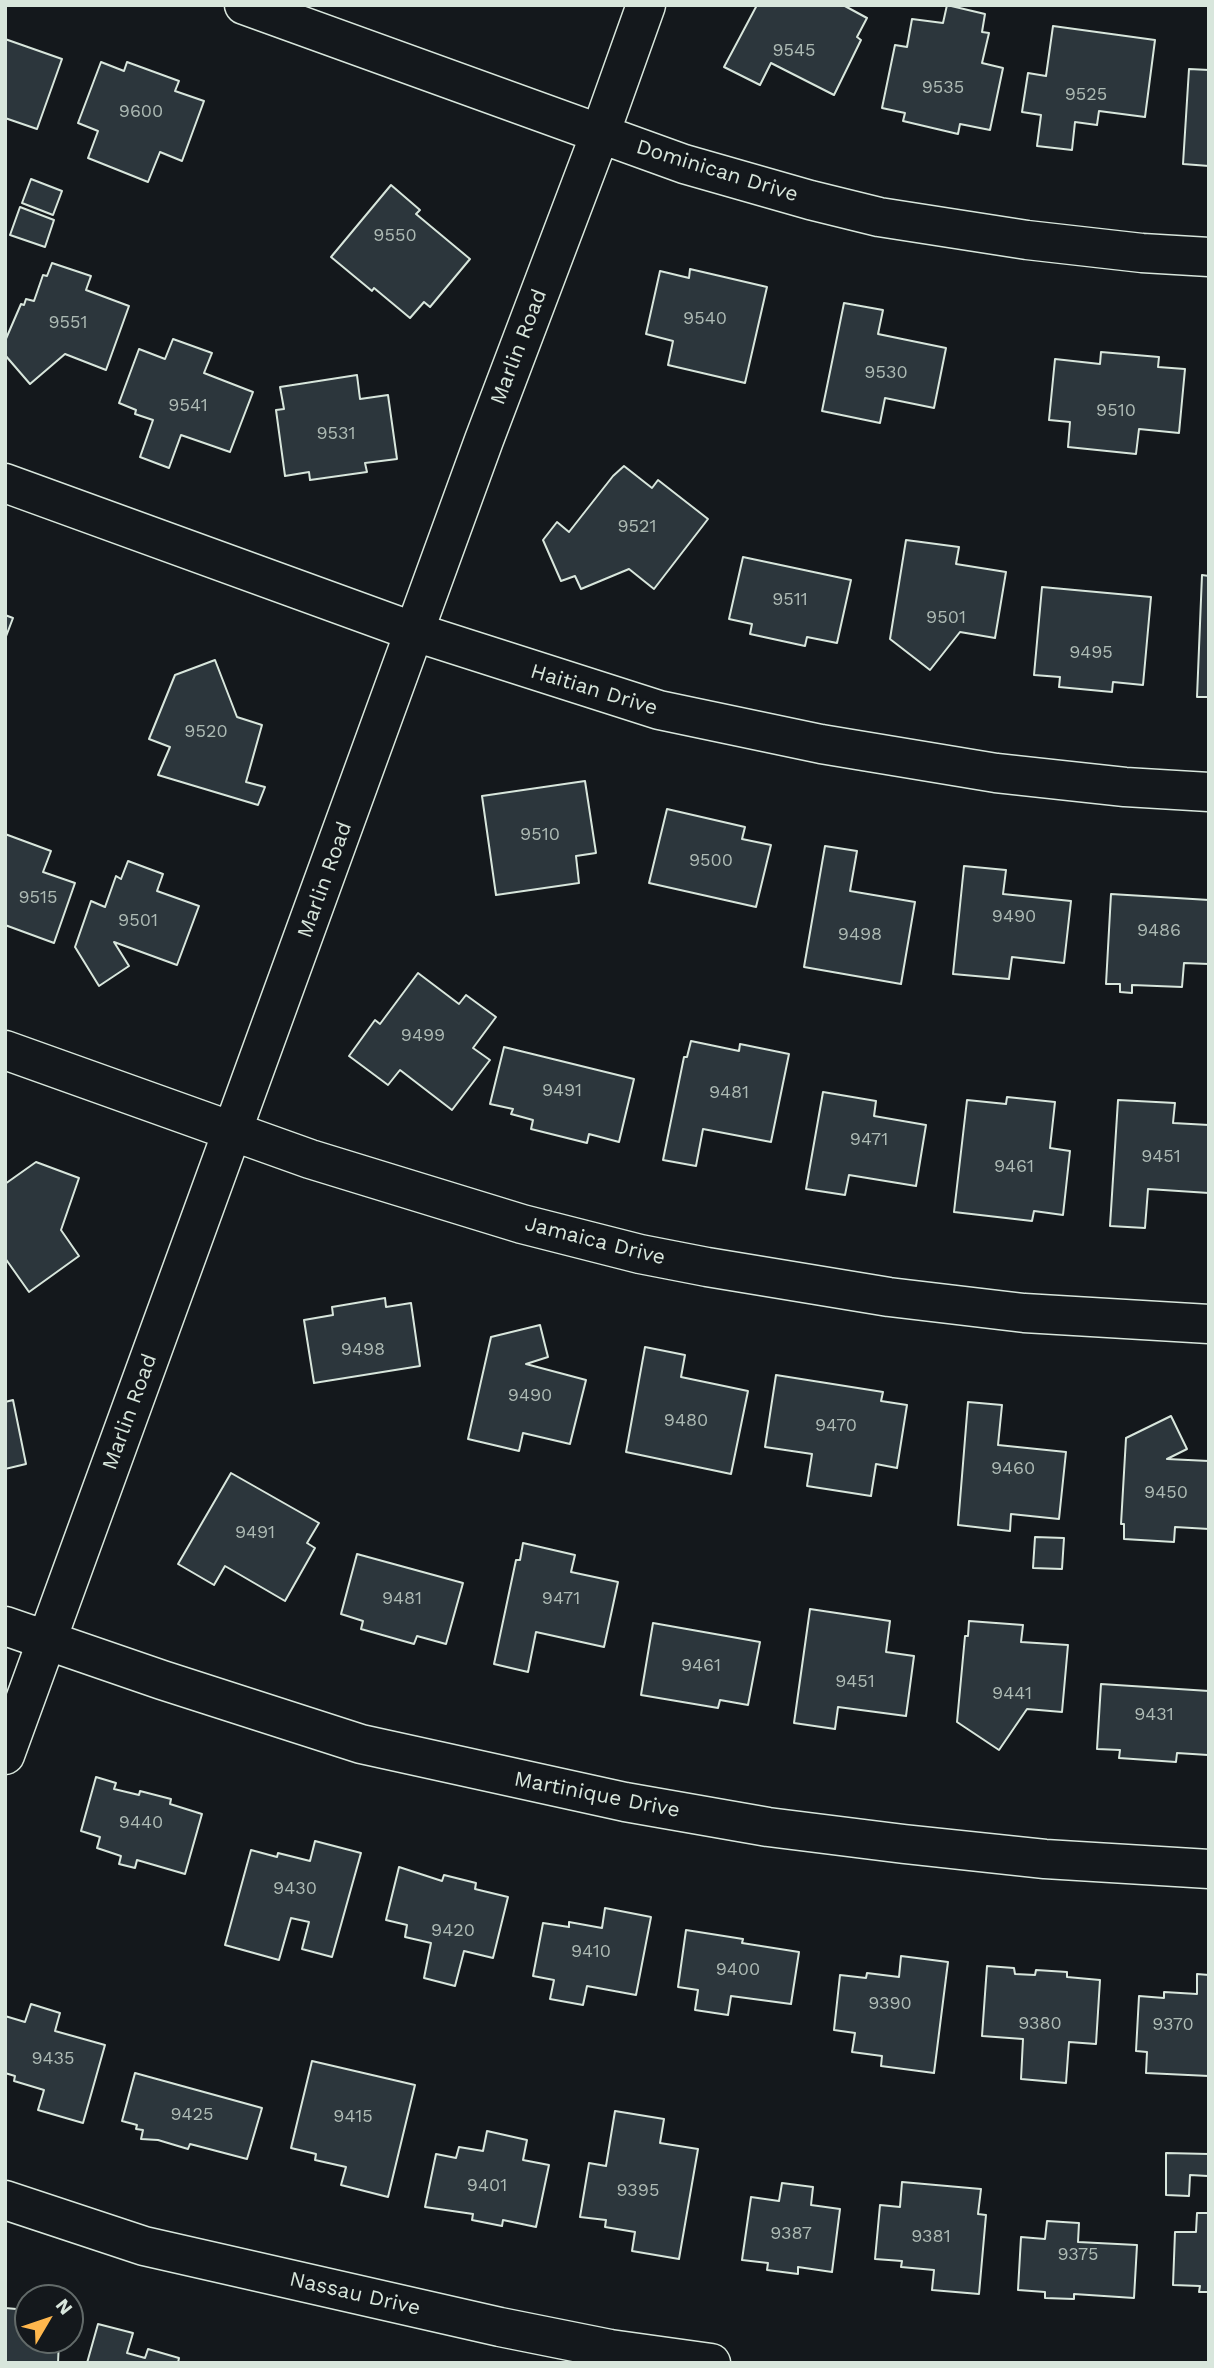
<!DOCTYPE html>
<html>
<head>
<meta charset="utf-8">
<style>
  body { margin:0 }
  #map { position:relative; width:1214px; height:2368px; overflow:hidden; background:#14181c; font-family:"Work Sans",sans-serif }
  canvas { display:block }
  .frame { position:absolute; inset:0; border:7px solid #d8e6dc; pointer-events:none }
  .north { position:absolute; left:14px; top:2284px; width:70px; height:70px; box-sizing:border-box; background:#14181c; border:2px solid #626a69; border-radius:50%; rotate:51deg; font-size:19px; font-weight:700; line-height:28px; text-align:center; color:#d8e6dc }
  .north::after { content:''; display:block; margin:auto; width:24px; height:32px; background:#ffb74d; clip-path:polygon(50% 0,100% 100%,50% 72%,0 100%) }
</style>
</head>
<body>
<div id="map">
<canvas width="1214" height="2368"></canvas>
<div class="frame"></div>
<div class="north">N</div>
</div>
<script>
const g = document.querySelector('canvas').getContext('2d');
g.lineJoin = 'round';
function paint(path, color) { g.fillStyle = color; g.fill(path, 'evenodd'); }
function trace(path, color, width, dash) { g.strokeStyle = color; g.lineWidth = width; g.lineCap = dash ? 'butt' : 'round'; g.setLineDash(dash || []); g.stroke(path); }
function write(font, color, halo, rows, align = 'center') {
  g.font = font + ' "Work Sans",sans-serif'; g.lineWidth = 5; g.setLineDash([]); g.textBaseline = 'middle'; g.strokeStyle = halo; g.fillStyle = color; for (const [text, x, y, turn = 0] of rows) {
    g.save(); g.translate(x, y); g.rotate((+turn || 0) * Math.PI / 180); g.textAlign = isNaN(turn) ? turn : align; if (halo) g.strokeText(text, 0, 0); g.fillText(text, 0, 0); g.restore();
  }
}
const building = new Path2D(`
  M 757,5 L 843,5 L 867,18 L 857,37 L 861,40 L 834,95 L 771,63 L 760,85 L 724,67 Z
  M 947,5 L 985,14 L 982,32 L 989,33 L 982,63 L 1003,68 L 990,130 L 960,124 L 958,134 L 903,121 L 905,113 L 882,108 L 895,45 L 907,47 L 912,19 L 943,23 Z
  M 1053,26 L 1155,40 L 1145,117 L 1099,111 L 1097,125 L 1075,122 L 1072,150 L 1037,146 L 1041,115 L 1022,112 L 1028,73 L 1046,76 Z
  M 5,39 L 62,59 L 37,129 L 5,118 Z
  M 101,62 L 124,71 L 127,62 L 179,81 L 175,91 L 204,101 L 182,161 L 160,152 L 148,182 L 88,158 L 98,131 L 78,123 Z
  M 1189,69 L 1209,70 L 1209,166 L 1183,164 Z
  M 31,179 L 62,191 L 53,215 L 22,203 Z
  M 391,185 L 420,210 L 416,214 L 470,259 L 430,307 L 424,302 L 410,318 L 374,288 L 372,291 L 331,257 Z
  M 20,207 L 54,220 L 45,247 L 10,235 Z
  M 52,263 L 91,276 L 86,290 L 129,306 L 106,370 L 65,354 L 30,384 L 5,355 L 5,341 L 21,304 L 24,305 L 26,299 L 34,301 L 43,275 L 47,276 Z
  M 690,269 L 767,287 L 745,383 L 668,365 L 673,341 L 646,334 L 660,271 L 689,278 Z
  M 844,303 L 883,310 L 878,334 L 946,348 L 934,408 L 885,398 L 880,423 L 822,411 Z
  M 173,339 L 212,353 L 204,373 L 253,392 L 230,452 L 181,435 L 169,468 L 140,457 L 153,420 L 135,414 L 136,410 L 119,403 L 139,349 L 165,359 Z
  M 1101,352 L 1159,357 L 1158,367 L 1185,369 L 1179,433 L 1139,429 L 1136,454 L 1068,447 L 1070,422 L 1049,420 L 1055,359 L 1100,364 Z
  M 357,375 L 360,399 L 388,395 L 397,459 L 365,463 L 367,472 L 310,480 L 309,472 L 285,476 L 276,410 L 284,409 L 280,387 Z
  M 624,466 L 652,488 L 658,480 L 708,519 L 654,589 L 629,569 L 581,589 L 575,576 L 561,581 L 543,540 L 557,522 L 569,532 L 613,476 Z
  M 906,540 L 959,547 L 956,564 L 1006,572 L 995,638 L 960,632 L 930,670 L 890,639 Z
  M 743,557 L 851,580 L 837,643 L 807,637 L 805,646 L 750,634 L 752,624 L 729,619 Z
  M 1202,575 L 1209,576 L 1209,697 L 1197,697 Z
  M 1042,587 L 1151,597 L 1143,685 L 1113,682 L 1112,692 L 1059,687 L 1060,677 L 1034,675 Z
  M 5,615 L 13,618 L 5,639 Z
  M 215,660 L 237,717 L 262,725 L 246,782 L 265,787 L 258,805 L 158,775 L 170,747 L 149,739 L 175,675 Z
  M 585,781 L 596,853 L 576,856 L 579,883 L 496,895 L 482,796 Z
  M 667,809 L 745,827 L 742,839 L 771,845 L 756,907 L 649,883 Z
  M 5,834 L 51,851 L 43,872 L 75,883 L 54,943 L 5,925 Z
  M 825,846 L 857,851 L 850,891 L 915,902 L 901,984 L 804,967 Z
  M 128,861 L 163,874 L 157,891 L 199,906 L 177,965 L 114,942 L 129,966 L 99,986 L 75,947 L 91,901 L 105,907 L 116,876 L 121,879 Z
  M 964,866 L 1006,870 L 1003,894 L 1071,901 L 1064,963 L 1012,957 L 1009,979 L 953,974 Z
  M 1111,894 L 1209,900 L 1209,964 L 1184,963 L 1182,987 L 1132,985 L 1132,993 L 1120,992 L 1120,984 L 1106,984 Z
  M 418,973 L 459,1004 L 466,995 L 496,1017 L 473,1048 L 490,1060 L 452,1110 L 400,1070 L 388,1085 L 349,1056 L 375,1020 L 380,1024 Z
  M 691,1041 L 739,1051 L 740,1044 L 789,1054 L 771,1142 L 703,1129 L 696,1166 L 663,1160 L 684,1057 L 687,1057 Z
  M 504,1047 L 634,1079 L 619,1142 L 589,1134 L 587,1143 L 531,1129 L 533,1120 L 511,1114 L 513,1109 L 490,1104 Z
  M 823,1092 L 876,1101 L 874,1116 L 926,1125 L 916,1186 L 849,1175 L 845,1195 L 806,1189 Z
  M 1007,1097 L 1055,1102 L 1050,1148 L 1070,1151 L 1063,1215 L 1034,1211 L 1032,1221 L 954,1212 L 967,1100 L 1006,1104 Z
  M 1118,1100 L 1175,1103 L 1173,1123 L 1209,1125 L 1209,1193 L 1148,1189 L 1145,1228 L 1110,1226 Z
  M 36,1162 L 79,1178 L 61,1230 L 79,1256 L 29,1292 L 5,1258 L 5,1184 Z
  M 385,1298 L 386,1307 L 411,1303 L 420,1366 L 314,1383 L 304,1320 L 333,1315 L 332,1307 Z
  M 540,1325 L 548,1357 L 526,1364 L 586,1380 L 570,1444 L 523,1433 L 519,1451 L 468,1439 L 491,1337 Z
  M 645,1347 L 685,1355 L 681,1377 L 748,1391 L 731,1474 L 626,1452 Z
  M 776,1375 L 883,1392 L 881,1401 L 907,1405 L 897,1468 L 876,1464 L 871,1496 L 807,1486 L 812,1454 L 765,1447 Z
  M 13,1400 L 26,1464 L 5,1469 L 5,1402 Z
  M 968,1402 L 1002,1405 L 998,1445 L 1066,1452 L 1059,1519 L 1011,1514 L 1010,1531 L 958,1525 Z
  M 1171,1416 L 1187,1449 L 1167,1459 L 1209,1461 L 1209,1529 L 1175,1527 L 1174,1542 L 1124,1539 L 1124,1524 L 1121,1524 L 1126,1438 Z
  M 231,1473 L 319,1523 L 307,1543 L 315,1548 L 285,1601 L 225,1566 L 214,1585 L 178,1564 Z
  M 1035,1537 L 1064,1538 L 1062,1569 L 1033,1568 Z
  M 523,1543 L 575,1555 L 571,1572 L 618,1582 L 604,1647 L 536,1632 L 528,1672 L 494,1664 L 516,1560 L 520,1560 Z
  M 357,1554 L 463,1583 L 446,1644 L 417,1636 L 414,1644 L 361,1629 L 363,1621 L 341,1614 Z
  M 810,1609 L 890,1621 L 886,1652 L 914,1656 L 906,1716 L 838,1707 L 835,1729 L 794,1723 Z
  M 969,1621 L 1023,1625 L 1021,1642 L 1068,1645 L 1062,1712 L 1027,1709 L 999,1750 L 957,1722 L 965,1636 L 968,1636 Z
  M 653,1623 L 760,1642 L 748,1705 L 720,1700 L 718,1708 L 641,1695 Z
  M 1101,1684 L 1209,1691 L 1208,1755 L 1177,1753 L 1176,1762 L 1119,1758 L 1120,1750 L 1097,1749 Z
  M 96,1777 L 116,1783 L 114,1789 L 139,1795 L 140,1791 L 171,1799 L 170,1804 L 202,1814 L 185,1874 L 137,1860 L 135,1868 L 119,1864 L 121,1856 L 97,1848 L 100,1837 L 81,1831 Z
  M 315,1841 L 361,1853 L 332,1957 L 302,1949 L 309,1922 L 291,1918 L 279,1960 L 225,1945 L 251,1850 L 277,1857 L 278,1853 L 310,1861 Z
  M 399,1867 L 442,1881 L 444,1875 L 476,1883 L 475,1889 L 508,1897 L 493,1958 L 464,1951 L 455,1986 L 424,1978 L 431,1943 L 405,1937 L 407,1925 L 386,1920 Z
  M 605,1908 L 651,1917 L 636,1995 L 587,1986 L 583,2005 L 550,1999 L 554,1980 L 533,1976 L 543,1923 L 569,1927 L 569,1922 L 602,1928 Z
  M 686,1930 L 743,1939 L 742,1943 L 799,1952 L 791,2004 L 731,1996 L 728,2015 L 695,2010 L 698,1990 L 678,1987 Z
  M 901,1956 L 948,1962 L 934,2073 L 881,2066 L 882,2056 L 852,2052 L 855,2033 L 834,2030 L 840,1975 L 866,1978 L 867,1973 L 899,1977 Z
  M 987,1966 L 1014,1968 L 1015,1974 L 1035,1975 L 1036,1970 L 1067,1972 L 1067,1977 L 1100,1980 L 1096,2044 L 1069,2042 L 1066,2083 L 1021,2079 L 1023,2039 L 982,2036 Z
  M 1197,1974 L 1209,1975 L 1209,2076 L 1146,2073 L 1147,2052 L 1136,2051 L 1139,1996 L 1164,1998 L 1164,1992 L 1197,1994 Z
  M 31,2004 L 60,2013 L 55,2031 L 105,2045 L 83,2123 L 38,2110 L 44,2090 L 14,2081 L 15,2076 L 5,2073 L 5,2016 L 25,2022 Z
  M 312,2061 L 415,2085 L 388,2197 L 341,2185 L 346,2167 L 315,2160 L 316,2154 L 291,2148 Z
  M 135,2073 L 262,2108 L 247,2159 L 190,2144 L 188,2149 L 158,2140 L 141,2139 L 143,2130 L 136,2129 L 137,2125 L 122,2121 Z
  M 615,2111 L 664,2119 L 660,2143 L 698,2149 L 679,2259 L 632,2251 L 635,2232 L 605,2227 L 606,2220 L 580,2217 L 589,2163 L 606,2166 Z
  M 487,2131 L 527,2140 L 523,2160 L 549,2165 L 536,2227 L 503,2220 L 502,2226 L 472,2220 L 473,2214 L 425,2207 L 436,2154 L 456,2158 L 459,2147 L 483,2151 Z
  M 1166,2153 L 1209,2154 L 1208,2176 L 1190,2175 L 1189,2196 L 1166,2195 Z
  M 902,2182 L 981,2189 L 978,2214 L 986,2215 L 979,2294 L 932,2290 L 934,2270 L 901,2267 L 902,2261 L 875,2259 L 880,2205 L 900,2207 Z
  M 782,2183 L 813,2187 L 811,2205 L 840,2209 L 832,2272 L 798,2267 L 798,2274 L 767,2270 L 768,2263 L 742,2260 L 751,2197 L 779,2201 Z
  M 1197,2213 L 1209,2213 L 1209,2292 L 1199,2292 L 1200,2286 L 1173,2285 L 1175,2232 L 1196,2232 Z
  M 1047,2221 L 1079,2223 L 1078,2242 L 1137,2245 L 1134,2298 L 1074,2294 L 1074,2299 L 1045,2298 L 1045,2292 L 1018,2290 L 1021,2237 L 1045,2239 Z
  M 5,2308 L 28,2310 L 28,2340 L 59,2340 L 58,2363 L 5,2363 Z
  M 98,2324 L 133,2333 L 127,2353 L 145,2358 L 148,2349 L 179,2358 L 178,2363 L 87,2363 Z`);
const minor = new Path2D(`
  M 244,5 L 684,164 L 810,200 L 879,217 L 1027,240 L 1142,253 L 1209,257
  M 5,483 L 415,632 L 659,710 L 821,744 L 996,773 L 1125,787 L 1209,792
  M 5,1050 L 310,1159 L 522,1224 L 640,1254 L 707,1267 L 889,1297 L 1024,1313 L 1209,1324
  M 5,1626 L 162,1680 L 361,1744 L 625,1802 L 768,1827 L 904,1844 L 1045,1859 L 1209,1869
  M 5,1755 L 484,440 L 600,134 L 646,5
  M 5,2200 L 144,2246 L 500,2327 L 610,2349 L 711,2363`);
const numberNames = [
  ["9545",794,51],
  ["9535",943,88],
  ["9525",1086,95],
  ["9600",141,112],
  ["9550",395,236],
  ["9540",705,319],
  ["9551",68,323],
  ["9530",886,373],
  ["9541",188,406],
  ["9510",1116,411],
  ["9531",336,434],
  ["9521",637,527],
  ["9511",790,600],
  ["9501",946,618],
  ["9495",1091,653],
  ["9520",206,732],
  ["9510",540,835],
  ["9500",711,861],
  ["9515",38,898],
  ["9490",1014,917],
  ["9501",138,921],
  ["9486",1159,931],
  ["9498",860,935],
  ["9499",423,1036],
  ["9491",562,1091],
  ["9481",729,1093],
  ["9471",869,1140],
  ["9451",1161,1157],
  ["9461",1014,1167],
  ["9498",363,1350],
  ["9490",530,1396],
  ["9480",686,1421],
  ["9470",836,1426],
  ["9460",1013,1469],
  ["9450",1166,1493],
  ["9491",255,1533],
  ["9481",402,1599],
  ["9471",561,1599],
  ["9461",701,1666],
  ["9451",855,1682],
  ["9441",1012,1694],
  ["9431",1154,1715],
  ["9440",141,1823],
  ["9430",295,1889],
  ["9420",453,1931],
  ["9410",591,1952],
  ["9400",738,1970],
  ["9390",890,2004],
  ["9380",1040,2024],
  ["9370",1173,2025],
  ["9435",53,2059],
  ["9425",192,2115],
  ["9415",353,2117],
  ["9401",487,2186],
  ["9395",638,2191],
  ["9387",791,2234],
  ["9381",931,2237],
  ["9375",1078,2255]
];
const streetNames = [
  ["Dominican Drive",717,171,17],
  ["Marlin Road",519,347,-69],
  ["Haitian Drive",594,690,17],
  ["Marlin Road",325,880,-70],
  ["Jamaica Drive",595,1241,14],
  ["Marlin Road",130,1412,-70],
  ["Martinique Drive",597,1795,11],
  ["Nassau Drive",355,2294,13]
];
paint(building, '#2c363c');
trace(building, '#d8e6dc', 2);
trace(minor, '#d8e6dc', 41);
trace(minor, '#14181c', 38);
write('18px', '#adbab4', null, numberNames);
write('21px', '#d8e6dc', '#14181c', streetNames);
</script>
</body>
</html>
